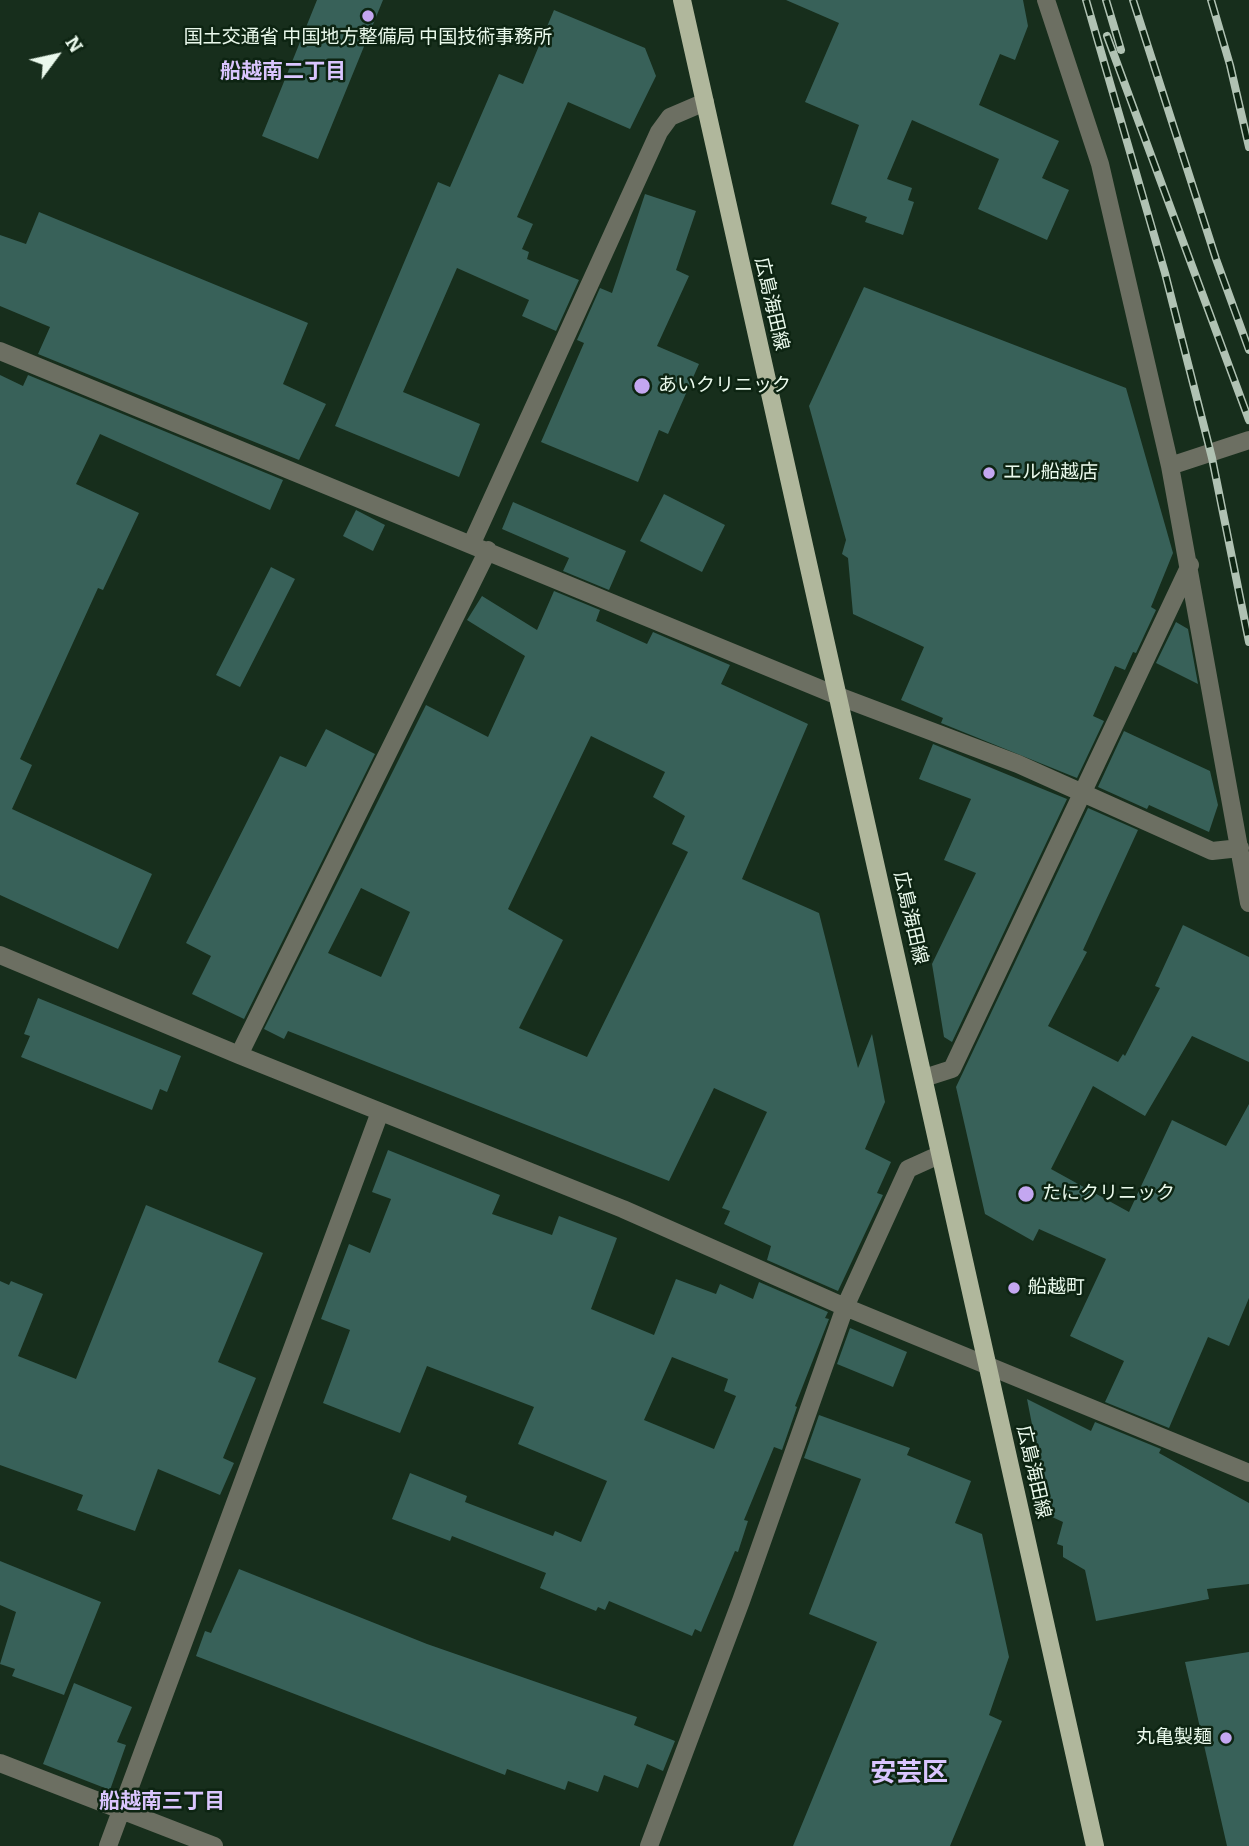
<!DOCTYPE html>
<html>
<head>
<meta charset="utf-8">
<style>
  body { margin:0 }
  #map { position:relative; width:1249px; height:1846px; overflow:hidden; background:#172e1c; font-family:Bitter,serif }
  canvas { display:block }
  .north { position:absolute; left:21px; top:21px; width:70px; height:70px; -webkit-text-stroke:5px #0d2412; paint-order:stroke; rotate:57deg; font-size:19px; font-weight:700; line-height:28px; text-align:center; color:#eaf9ec }
  .north::after { content:''; display:block; margin:auto; width:24px; height:32px; background:#eaf9ec; clip-path:polygon(50% 0,100% 100%,50% 72%,0 100%) }
</style>
</head>
<body>
<div id="map">
<canvas width="1249" height="1846"></canvas>
<div class="north">N</div>
</div>
<script>
const g = document.querySelector('canvas').getContext('2d');
g.lineJoin = 'round';
function paint(path, color) { g.fillStyle = color; g.fill(path, 'evenodd'); }
function trace(path, color, width, dash) { g.strokeStyle = color; g.lineWidth = width; g.lineCap = dash ? 'butt' : 'round'; g.setLineDash(dash || []); g.stroke(path); }
function write(font, color, halo, rows, align = 'center') {
  g.font = font + ' Bitter,"Noto Sans JP",serif'; g.lineWidth = 5; g.setLineDash([]); g.textBaseline = 'middle'; g.strokeStyle = halo; g.fillStyle = color; for (const [text, x, y, turn = 0] of rows) {
    g.save(); g.translate(x, y); g.rotate((+turn || 0) * Math.PI / 180); g.textAlign = isNaN(turn) ? turn : align; if (halo) g.strokeText(text, 0, 0); g.fillText(text, 0, 0); g.restore();
  }
}
const building = new Path2D(`
  M 317,0 L 383,0 L 318,159 L 262,136 Z
  M 786,0 L 1023,0 L 1028,26 L 1015,60 L 1000,54 L 979,105 L 1059,141 L 1042,178 L 1069,190 L 1047,240 L 978,209 L 999,159 L 912,120 L 887,179 L 912,188 L 908,200 L 914,202 L 903,235 L 865,222 L 867,217 L 831,204 L 859,125 L 805,102 L 839,23 Z
  M 554,10 L 645,48 L 656,76 L 630,129 L 568,102 L 517,217 L 533,224 L 522,249 L 529,252 L 527,259 L 579,280 L 556,331 L 522,316 L 529,300 L 457,268 L 403,392 L 480,424 L 459,477 L 335,426 L 438,182 L 450,187 L 499,74 L 523,84 Z
  M 645,194 L 696,211 L 676,270 L 689,276 L 657,346 L 699,364 L 668,434 L 659,430 L 638,482 L 541,442 L 584,343 L 577,340 L 600,288 L 612,293 Z
  M 39,212 L 308,323 L 283,384 L 326,404 L 299,460 L 38,354 L 50,327 L 0,306 L 0,235 L 26,244 Z
  M 864,287 L 1126,388 L 1173,553 L 1151,607 L 1156,610 L 1136,653 L 1133,652 L 1125,670 L 1115,666 L 1093,716 L 1104,721 L 1077,778 L 941,723 L 943,718 L 901,700 L 924,647 L 853,614 L 848,558 L 842,554 L 846,540 L 809,406 Z
  M 0,375 L 23,386 L 28,375 L 283,480 L 270,510 L 100,434 L 76,484 L 139,513 L 103,590 L 98,588 L 20,759 L 32,765 L 12,809 L 152,874 L 118,949 L 0,895 Z
  M 664,494 L 725,525 L 702,572 L 640,541 Z
  M 513,502 L 626,551 L 609,590 L 563,571 L 569,558 L 502,529 Z
  M 356,510 L 385,525 L 373,551 L 343,536 Z
  M 271,567 L 295,579 L 240,687 L 216,675 Z
  M 554,591 L 600,610 L 596,621 L 647,644 L 653,632 L 730,665 L 721,684 L 808,724 L 742,879 L 819,913 L 858,1068 L 872,1034 L 885,1102 L 865,1149 L 891,1162 L 877,1193 L 883,1195 L 838,1291 L 767,1260 L 771,1246 L 724,1224 L 730,1211 L 722,1208 L 767,1112 L 714,1088 L 669,1181 L 288,1031 L 284,1039 L 264,1029 L 426,705 L 488,737 L 525,656 L 467,620 L 482,596 L 537,630 ZM 591,736 L 665,772 L 653,797 L 685,816 L 672,844 L 688,852 L 587,1057 L 519,1028 L 563,940 L 508,909 ZM 361,888 L 410,912 L 381,977 L 328,953 Z
  M 1176,622 L 1188,629 L 1198,684 L 1156,663 Z
  M 326,729 L 375,754 L 244,1019 L 192,994 L 211,956 L 186,943 L 280,756 L 306,767 Z
  M 1124,731 L 1210,771 L 1218,805 L 1209,832 L 1149,805 L 1147,809 L 1098,787 Z
  M 933,744 L 1067,799 L 952,1042 L 944,1037 L 932,964 L 976,873 L 944,860 L 971,799 L 919,779 Z
  M 1088,808 L 1138,830 L 1083,950 L 1087,952 L 1048,1026 L 1118,1062 L 1123,1054 L 1125,1056 L 1160,988 L 1155,986 L 1183,925 L 1249,957 L 1249,1062 L 1192,1036 L 1145,1116 L 1093,1086 L 1051,1169 L 1129,1212 L 1172,1120 L 1226,1146 L 1249,1104 L 1249,1298 L 1229,1346 L 1208,1337 L 1169,1428 L 1105,1402 L 1124,1361 L 1070,1336 L 1106,1259 L 1039,1229 L 1033,1241 L 985,1214 L 956,1087 Z
  M 38,998 L 181,1056 L 167,1092 L 160,1089 L 152,1110 L 21,1057 L 30,1036 L 24,1034 Z
  M 388,1150 L 500,1195 L 492,1214 L 552,1235 L 559,1216 L 617,1238 L 591,1309 L 654,1335 L 676,1279 L 716,1294 L 720,1284 L 753,1299 L 759,1282 L 828,1312 L 825,1318 L 829,1319 L 795,1406 L 797,1407 L 782,1450 L 774,1447 L 744,1520 L 748,1521 L 738,1552 L 735,1551 L 701,1632 L 695,1629 L 692,1636 L 609,1601 L 605,1610 L 598,1607 L 596,1611 L 540,1588 L 546,1573 L 452,1536 L 450,1541 L 392,1519 L 410,1473 L 467,1496 L 465,1502 L 553,1536 L 555,1531 L 581,1542 L 607,1481 L 518,1444 L 534,1407 L 427,1366 L 400,1433 L 323,1403 L 350,1330 L 321,1319 L 349,1244 L 370,1253 L 391,1199 L 372,1192 ZM 672,1357 L 728,1379 L 724,1391 L 736,1396 L 714,1449 L 644,1420 Z
  M 146,1205 L 263,1253 L 218,1362 L 256,1378 L 223,1458 L 234,1463 L 220,1495 L 158,1469 L 135,1531 L 77,1510 L 83,1495 L 0,1465 L 0,1281 L 9,1285 L 11,1281 L 43,1294 L 18,1356 L 76,1379 Z
  M 850,1328 L 907,1352 L 893,1387 L 837,1364 Z
  M 1027,1399 L 1091,1431 L 1095,1422 L 1161,1449 L 1159,1453 L 1249,1503 L 1249,1584 L 1207,1589 L 1209,1599 L 1096,1621 L 1085,1570 L 1063,1557 L 1063,1546 L 1057,1544 L 1063,1522 L 1050,1516 Z
  M 819,1415 L 910,1448 L 907,1455 L 971,1481 L 955,1523 L 982,1534 L 1009,1657 L 989,1715 L 1002,1721 L 950,1846 L 793,1846 L 877,1642 L 809,1614 L 861,1479 L 804,1458 Z
  M 0,1561 L 101,1602 L 64,1695 L 12,1676 L 15,1669 L 0,1664 L 16,1612 L 0,1605 Z
  M 239,1569 L 427,1644 L 637,1717 L 634,1725 L 675,1741 L 663,1771 L 647,1764 L 638,1788 L 604,1775 L 598,1792 L 568,1781 L 565,1790 L 507,1769 L 505,1775 L 196,1656 L 205,1631 L 211,1633 Z
  M 1249,1652 L 1249,1846 L 1227,1846 L 1185,1662 Z
  M 74,1683 L 132,1707 L 117,1742 L 126,1745 L 110,1790 L 43,1764 Z`);
const minor = new Path2D(`
  M 1046,0 L 1100,164 L 1170,466 L 1249,903
  M 0,351 L 838,696 L 1018,764 L 1212,851 L 1240,848
  M 1170,466 L 1249,440
  M 472,543 L 659,132 L 670,117 L 705,102
  M 0,955 L 239,1055 L 623,1209 L 845,1307 L 1249,1473
  M 239,1055 L 488,550
  M 924,1078 L 952,1069 L 1190,565
  M 0,1763 L 214,1846
  M 108,1846 L 380,1112
  M 649,1846 L 741,1601 L 845,1307 L 908,1169 L 939,1155`);
const major = new Path2D(`
  M 682,0 L 1095,1846`);
const rail = new Path2D(`
  M 1086,0 L 1165,273 L 1212,458 L 1249,642
  M 1106,0 L 1121,50
  M 1133,0 L 1216,259 L 1249,350
  M 1211,0 L 1230,65 L 1249,147
  M 1107,36 L 1249,420`);
const markers = [
  [368,16,7,"#c4a7f1"],
  [642,386,9,"#c4a7f1"],
  [989,473,7,"#c4a7f1"],
  [1026,1194,9,"#c4a7f1"],
  [1014,1288,7,"#c4a7f1"],
  [1226,1738,7,"#c4a7f1"]
];
const poiNames = [
  ["国土交通省 中国地方整備局 中国技術事務所",368,38,"center"],
  ["あいクリニック",658,386],
  ["エル船越店",1003,473],
  ["たにクリニック",1042,1194],
  ["船越町",1028,1288],
  ["丸亀製麺",1212,1738,"right"]
];
const streetNames = [
  ["広島海田線",771,304,77],
  ["広島海田線",910,918,77],
  ["広島海田線",1033,1472,77]
];
const neighbourhoodNames = [
  ["船越南二丁目",283,72],
  ["船越南三丁目",162,1802]
];
const districtNames = [
  ["安芸区",909,1774]
];
paint(building, '#386159');
trace(minor, '#6c6f62', 18);
trace(major, '#b0b79c', 18);
trace(rail, '#b0c2b3', 8);
trace(rail, '#0d2412', 5, [16]);
for (const [x, y, r, color] of markers) { const dot = new Path2D(); dot.arc(x, y, r, 0, 2 * Math.PI); g.fillStyle = color; g.fill(dot); trace(dot, '#0d2412', 2.5); }
write('19px', '#eaf9ec', '#0d2412', poiNames, 'left');
write('19px', '#eaf9ec', '#0d2412', streetNames);
write('bold 21px', '#dac5fe', '#0d2412', neighbourhoodNames);
write('bold 26px', '#dac5fe', '#0d2412', districtNames);
</script>
</body>
</html>
